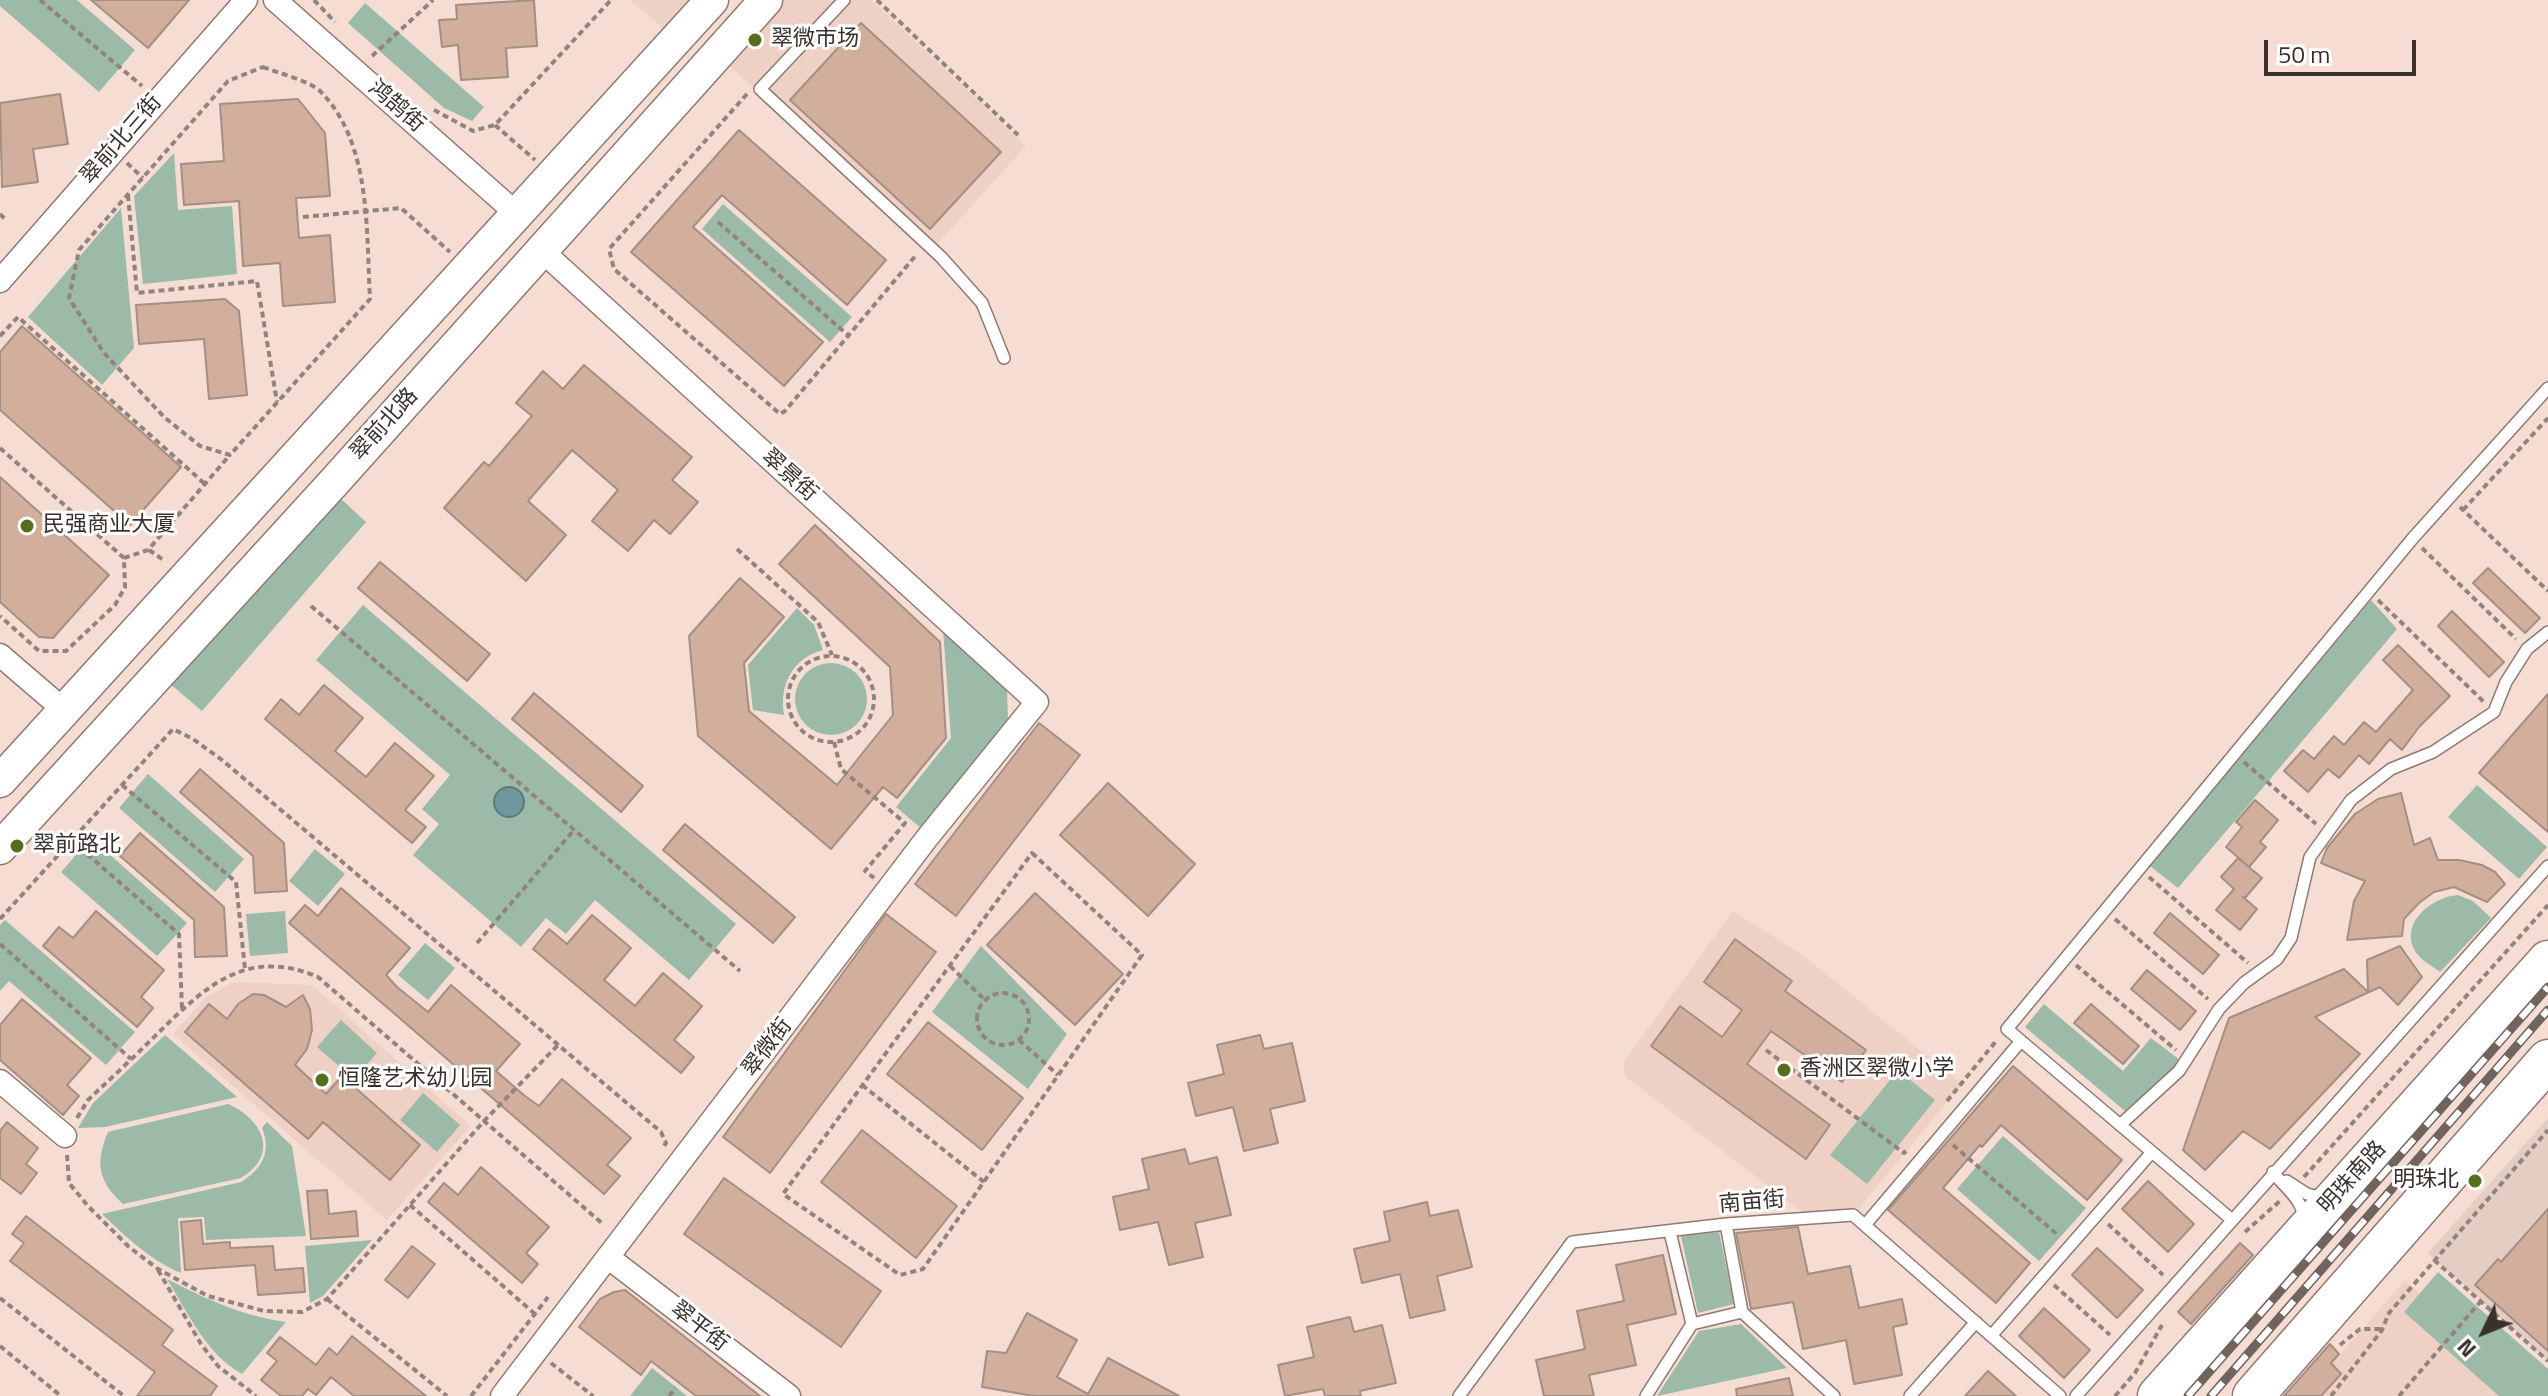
<!DOCTYPE html>
<html>
<head>
<meta charset="utf-8">
<style>
  body { margin:0 }
  #map { position:relative; width:2548px; height:1396px; overflow:hidden; background:#f5ddd4; font-family:"Titillium Web",sans-serif }
  canvas { display:block }
  .north { position:absolute; left:2444px; top:1292px; width:80px; height:80px; -webkit-text-stroke:6px #fff; paint-order:stroke; rotate:227deg; font-size:22px; font-weight:700; line-height:32px; text-align:center; color:#39302c }
  .north::after { content:''; display:block; margin:auto; width:28px; height:36px; background:#39302c; clip-path:polygon(50% 0,100% 100%,50% 72%,0 100%) }
  .scale { position:absolute; left:2264px; top:40px; width:152px; height:36px; box-sizing:border-box; border:4px solid #39302c; border-top:0; padding-left:10px; font-size:24px; line-height:28px; white-space:nowrap; color:#39302c; -webkit-text-stroke:6px #fff; paint-order:stroke }
</style>
</head>
<body>
<div id="map">
<canvas width="2548" height="1396"></canvas>
<div class="north">N</div>
<div class="scale">50 m</div>
</div>
<script>
const g = document.querySelector('canvas').getContext('2d');
g.lineJoin = 'round';
function paint(path, color) { g.fillStyle = color; g.fill(path, 'evenodd'); }
function trace(path, color, width, dash) { g.strokeStyle = color; g.lineWidth = width; g.lineCap = dash ? 'butt' : 'round'; g.setLineDash(dash || []); g.stroke(path); }
function write(font, color, halo, rows, align = 'center') {
  g.font = font + ' "Titillium Web","Noto Sans SC",sans-serif'; g.lineWidth = 6; g.setLineDash([]); g.textBaseline = 'middle'; g.strokeStyle = halo; g.fillStyle = color; for (const [text, x, y, turn = 0] of rows) {
    g.save(); g.translate(x, y); g.rotate((+turn || 0) * Math.PI / 180); g.textAlign = isNaN(turn) ? turn : align; if (halo) g.strokeText(text, 0, 0); g.fillText(text, 0, 0); g.restore();
  }
}
const built = new Path2D(`
  M 630,0 L 692,0 L 665,30 Z
  M 771,0 L 872,0 L 1026,146 L 930,252 L 719,56 Z
  M 1733,911 L 1804,956 L 1962,1084 L 1853,1215 L 1810,1218 L 1626,1077 L 1623,1063 Z
  M 234,982 L 312,985 L 471,1126 L 387,1220 L 173,1034 L 206,997 Z
  M 2405,1280 L 2533,1396 L 2304,1396 Z`);
const industrial = new Path2D(`
  M 2548,1118 L 2548,1361 L 2428,1253 Z`);
const green = new Path2D(`
  M 0,0 L 77,0 L 135,50 L 99,92 L 0,6 Z
  M 365,3 L 484,107 L 472,121 L 444,108 L 348,23 Z
  M 174,153 L 178,210 L 232,206 L 237,274 L 143,284 L 134,196 Z
  M 723,204 L 852,317 L 830,342 L 702,229 Z
  M 121,208 L 134,348 L 102,385 L 28,317 Z
  M 339,497 L 366,522 L 202,711 L 169,683 Z
  M 2371,600 L 2397,629 L 2178,888 L 2150,866 Z
  M 363,605 L 736,924 L 689,980 L 595,900 L 566,934 L 546,918 L 521,947 L 413,855 L 439,824 L 422,809 L 450,775 L 316,660 Z
  M 797,608 L 814,625 L 823,650 C 792,658 779,686 784,715 L 753,710 L 748,665 Z
  M 943,630 L 1007,689 L 1008,719 L 922,829 L 896,807 L 951,738 Z
  M795 699a36 36 0 1 1 72 0a36 36 0 1 1-72 0Z
  M 148,774 L 244,859 L 215,892 L 119,808 Z
  M 2477,785 L 2547,847 L 2519,879 L 2448,817 Z
  M 91,838 L 187,923 L 157,956 L 61,872 Z
  M 315,849 L 345,874 L 318,906 L 289,881 Z
  M 2458,895 L 2473,901 L 2491,918 L 2440,972 C 2434,967 2424,962 2419,956 C 2395,927 2430,897 2458,895 Z
  M 285,911 L 288,953 L 250,956 L 246,914 Z
  M 5,920 L 135,1032 L 106,1065 L 9,981 L 0,991 L 0,925 Z
  M 425,943 L 455,968 L 428,1000 L 398,975 Z
  M 981,946 L 1067,1034 L 1028,1089 L 932,1012 Z
  M 2044,1004 L 2123,1071 L 2151,1038 L 2180,1060 L 2172,1071 L 2125,1111 L 2025,1027 Z
  M 341,1020 L 377,1053 L 354,1079 L 317,1047 Z
  M 165,1035 L 237,1097 L 105,1127 L 78,1128 L 93,1103 Z
  M 1898,1070 L 1935,1100 L 1867,1184 L 1830,1155 Z
  M 423,1093 L 460,1125 L 437,1152 L 400,1120 Z
  M 228,1104 C 263,1119 280,1155 241,1178 L 123,1204 C 98,1181 95,1163 108,1132 Z
  M 267,1122 L 292,1146 L 306,1236 L 206,1240 L 204,1217 L 178,1218 L 181,1273 C 150,1260 126,1237 102,1214 L 241,1182 C 262,1169 272,1152 262,1128 Z
  M 2003,1136 L 2086,1208 L 2039,1261 L 1957,1189 Z
  M 1719,1232 L 1734,1304 L 1698,1313 L 1681,1236 Z
  M 372,1240 L 323,1296 L 310,1303 L 305,1246 Z
  M 2438,1272 L 2548,1369 L 2548,1396 L 2499,1396 L 2404,1312 Z
  M 167,1279 C 206,1299 242,1316 286,1322 L 242,1374 C 206,1354 188,1313 167,1279 Z
  M 1741,1324 L 1787,1368 L 1657,1396 L 1699,1331 Z
  M 652,1368 L 687,1396 L 630,1396 Z`);
const water = new Path2D(`
  M494 802a15 15 0 1 1 30 0a15 15 0 1 1-30 0Z`);
const building = new Path2D(`
  M 91,0 L 189,0 L 148,48 Z
  M 534,0 L 537,46 L 506,48 L 508,77 L 461,80 L 458,45 L 442,47 L 439,20 L 457,19 L 456,5 Z
  M 861,23 L 1001,152 L 930,229 L 790,100 Z
  M 60,94 L 68,144 L 33,149 L 38,182 L 2,187 L 0,103 Z
  M 298,99 L 325,133 L 330,196 L 296,198 L 299,238 L 330,235 L 335,302 L 283,306 L 280,263 L 243,266 L 239,201 L 184,205 L 181,164 L 224,161 L 220,104 Z
  M 739,130 L 886,260 L 847,305 L 722,195 L 693,227 L 823,342 L 784,386 L 631,252 Z
  M 225,299 L 239,311 L 247,395 L 209,399 L 204,339 L 139,344 L 136,305 Z
  M 22,326 L 181,467 L 130,525 L 0,410 L 0,352 Z
  M 584,365 L 692,457 L 672,480 L 698,502 L 670,534 L 654,520 L 628,551 L 592,521 L 618,490 L 572,450 L 528,501 L 566,535 L 526,581 L 444,508 L 484,462 L 489,466 L 532,416 L 516,403 L 543,371 L 563,389 Z
  M 0,477 L 109,575 L 53,638 L 39,637 L 0,602 Z
  M 815,525 L 940,642 L 946,738 L 897,798 L 883,787 L 831,849 L 698,736 L 689,636 L 740,578 L 784,617 L 744,663 L 749,711 L 837,785 L 893,715 L 890,667 L 779,564 Z
  M 380,562 L 490,654 L 467,681 L 358,588 Z
  M 2488,568 L 2540,618 L 2525,633 L 2473,583 Z
  M 2452,611 L 2504,662 L 2489,677 L 2438,626 Z
  M 2398,645 L 2450,696 L 2419,727 L 2402,750 L 2390,739 L 2369,764 L 2359,755 L 2339,778 L 2328,769 L 2308,792 L 2284,771 L 2303,750 L 2314,759 L 2334,736 L 2344,745 L 2364,722 L 2376,732 L 2413,690 L 2383,660 Z
  M 324,685 L 363,718 L 335,751 L 366,777 L 395,743 L 434,776 L 405,810 L 426,827 L 412,843 L 265,719 L 281,699 L 299,715 Z
  M 534,693 L 643,786 L 621,812 L 512,719 Z
  M 2548,694 L 2548,832 L 2479,773 Z
  M 1039,723 L 1080,755 L 956,916 L 915,884 Z
  M 200,769 L 284,843 L 287,891 L 255,893 L 253,856 L 180,792 Z
  M 1108,783 L 1195,864 L 1148,916 L 1060,835 Z
  M 2401,793 L 2414,845 L 2430,838 L 2438,860 L 2459,860 L 2482,865 L 2495,872 L 2505,884 L 2487,902 L 2454,887 L 2434,892 L 2419,903 L 2404,919 L 2402,936 L 2347,940 L 2354,901 L 2365,881 L 2321,863 L 2327,848 L 2355,814 L 2378,799 Z
  M 2255,800 L 2278,820 L 2260,842 L 2266,847 L 2249,867 L 2226,847 L 2242,827 L 2236,822 Z
  M 685,824 L 795,917 L 773,943 L 663,850 Z
  M 140,833 L 224,907 L 227,956 L 195,957 L 194,920 L 120,856 Z
  M 2238,858 L 2262,878 L 2245,898 L 2243,897 L 2257,909 L 2240,930 L 2216,910 L 2234,889 L 2221,877 Z
  M 341,888 L 410,948 L 386,975 L 397,987 L 428,1012 L 451,985 L 520,1044 L 496,1071 L 525,1096 L 539,1106 L 562,1079 L 631,1138 L 607,1165 L 620,1176 L 604,1194 L 289,923 L 305,905 L 318,916 Z
  M 1035,893 L 1123,974 L 1075,1025 L 987,945 Z
  M 96,911 L 164,970 L 141,997 L 153,1008 L 137,1027 L 43,946 L 59,927 L 73,938 Z
  M 2170,913 L 2219,955 L 2203,974 L 2154,933 Z
  M 886,914 L 936,952 L 770,1173 L 723,1137 Z
  M 592,915 L 631,948 L 604,980 L 635,1006 L 663,973 L 702,1006 L 674,1040 L 694,1057 L 681,1073 L 533,949 L 549,929 L 567,944 Z
  M 1735,939 L 1792,981 L 1785,991 L 1866,1050 L 1842,1082 L 1771,1031 L 1747,1064 L 1830,1125 L 1806,1159 L 1651,1046 L 1680,1006 L 1722,1037 L 1742,1010 L 1704,982 Z
  M 2400,946 L 2422,977 L 2398,1005 L 2380,987 L 2315,1017 L 2360,1054 L 2270,1149 L 2243,1131 L 2205,1170 L 2183,1150 L 2229,1018 L 2344,969 L 2368,992 L 2367,960 Z
  M 2147,970 L 2196,1011 L 2180,1030 L 2131,989 Z
  M 253,994 L 264,995 L 286,1007 L 303,995 L 310,1009 L 312,1030 L 307,1049 L 295,1065 L 326,1094 L 342,1076 L 420,1145 L 390,1180 L 323,1122 L 308,1139 L 185,1032 L 209,1004 L 227,1019 L 238,1004 Z
  M 22,999 L 91,1058 L 67,1085 L 79,1096 L 63,1115 L 0,1060 L 0,1025 Z
  M 2091,1004 L 2139,1046 L 2123,1064 L 2074,1023 Z
  M 928,1022 L 1023,1098 L 982,1150 L 887,1074 Z
  M 1260,1035 L 1264,1049 L 1292,1043 L 1305,1101 L 1270,1109 L 1278,1143 L 1244,1151 L 1233,1107 L 1196,1116 L 1188,1083 L 1224,1074 L 1217,1045 Z
  M 2013,1066 L 2122,1160 L 2087,1200 L 2001,1125 L 1982,1147 L 1980,1145 L 1943,1188 L 2030,1263 L 1996,1303 L 1888,1210 Z
  M 7,1122 L 38,1148 L 26,1164 L 37,1173 L 21,1194 L 0,1178 L 0,1131 Z
  M 862,1130 L 957,1206 L 916,1258 L 821,1182 Z
  M 1185,1149 L 1189,1164 L 1217,1157 L 1231,1215 L 1195,1223 L 1203,1257 L 1169,1265 L 1158,1222 L 1120,1230 L 1113,1197 L 1149,1189 L 1142,1159 Z
  M 481,1167 L 549,1227 L 526,1253 L 538,1264 L 522,1283 L 428,1202 L 444,1183 L 458,1195 Z
  M 724,1178 L 881,1291 L 841,1347 L 684,1234 Z
  M 2148,1181 L 2194,1224 L 2168,1252 L 2122,1209 Z
  M 327,1190 L 329,1214 L 356,1211 L 358,1236 L 311,1239 L 307,1191 Z
  M 1427,1202 L 1430,1216 L 1458,1210 L 1472,1267 L 1437,1276 L 1445,1310 L 1410,1318 L 1400,1274 L 1362,1283 L 1354,1249 L 1390,1241 L 1384,1212 Z
  M 2548,1209 L 2548,1351 L 2475,1285 L 2498,1259 L 2501,1262 Z
  M 26,1216 L 173,1330 L 162,1345 L 217,1386 L 210,1396 L 137,1396 L 155,1372 L 10,1261 L 24,1243 L 12,1234 Z
  M 201,1220 L 203,1244 L 230,1242 L 230,1248 L 273,1246 L 275,1270 L 303,1268 L 305,1292 L 258,1295 L 255,1265 L 185,1270 L 181,1222 Z
  M 1798,1227 L 1808,1274 L 1850,1266 L 1859,1308 L 1902,1299 L 1907,1324 L 1893,1327 L 1902,1375 L 1854,1384 L 1846,1340 L 1803,1349 L 1793,1302 L 1751,1309 L 1736,1233 Z
  M 2240,1243 L 2253,1255 L 2191,1324 L 2178,1312 Z
  M 412,1246 L 435,1264 L 408,1298 L 385,1280 Z
  M 2097,1248 L 2143,1290 L 2117,1318 L 2072,1275 Z
  M 1663,1255 L 1676,1314 L 1627,1325 L 1636,1365 L 1589,1375 L 1594,1396 L 1544,1396 L 1536,1360 L 1585,1349 L 1577,1311 L 1624,1301 L 1616,1265 Z
  M 625,1290 L 760,1396 L 696,1396 L 651,1361 L 641,1375 L 579,1327 L 600,1299 L 614,1292 Z
  M 2044,1308 L 2090,1350 L 2064,1378 L 2019,1336 Z
  M 1027,1313 L 1077,1340 L 1057,1377 L 1088,1394 L 1108,1358 L 1179,1396 L 1034,1396 L 982,1387 L 987,1351 L 1006,1353 Z
  M 1350,1317 L 1354,1332 L 1382,1325 L 1396,1383 L 1360,1391 L 1361,1396 L 1325,1396 L 1323,1389 L 1285,1396 L 1278,1365 L 1314,1357 L 1307,1327 Z
  M 352,1336 L 426,1396 L 354,1396 L 331,1377 L 316,1395 L 308,1389 L 302,1396 L 281,1396 L 261,1380 L 277,1361 L 267,1353 L 280,1337 L 316,1365 L 329,1348 L 337,1355 Z
  M 2330,1344 L 2339,1354 L 2331,1363 L 2341,1374 L 2321,1396 L 2284,1396 Z
  M 1988,1371 L 2016,1396 L 1965,1396 Z
  M 1789,1378 L 1793,1396 L 1737,1396 L 1736,1389 Z`);
const path = new Path2D(`
  M 40,0 L 142,86
  M 314,0 L 335,22
  M 877,0 L 1018,135
  M 372,56 L 433,0
  M 263,67 C 278,73 310,81 320,91 C 372,143 366,232 370,299 L 230,455 L 200,446 L 164,417 L 104,353 L 69,298 L 79,250 L 228,81 Z
  M 747,94 L 609,249 L 614,269 L 780,414 L 785,411 L 917,254
  M 434,110 L 473,131 L 495,125 L 611,0
  M 495,125 L 535,160
  M 127,163 L 143,178
  M 128,195 L 137,293 L 257,281 L 277,402
  M 0,214 L 5,219
  M 303,217 L 401,208 L 450,252
  M 718,222 L 849,336
  M 0,336 L 18,317 L 205,484
  M 0,448 L 124,558 L 125,587 L 115,605 L 66,651 L 39,651 L 0,616
  M 2460,507 L 2548,591
  M 2463,510 L 2548,418
  M 2422,548 L 2516,639
  M 737,549 L 818,622 L 832,655
  M 149,550 L 165,561
  M 124,558 L 148,550 L 229,456
  M 2378,600 L 2484,702
  M 311,606 L 740,971
  M788 699a43 43 0 1 1 86 0a43 43 0 1 1-86 0Z
  M 834,742 L 841,769 L 905,823 L 865,871 L 874,878
  M 2244,762 L 2316,824
  M 122,785 L 236,882 L 245,969
  M 72,841 L 179,934 L 182,1009
  M 1032,853 L 1142,955 L 923,1269 L 900,1275 L 783,1194 Z
  M 2149,877 L 2248,963
  M 0,919 L 173,729 L 193,739 L 222,760 L 661,1132 L 666,1143 L 663,1147
  M 2115,919 L 2208,999
  M 477,943 L 574,830
  M 0,944 L 131,1059
  M 2076,965 L 2176,1050
  M 950,966 L 985,1000
  M977 1019a26 26 0 1 1 52 0a26 26 0 1 1-52 0Z
  M 1019,1040 L 1058,1075
  M 1766,1050 L 1904,1153 L 1906,1151
  M 862,1085 L 984,1182
  M 1947,1101 L 1997,1040
  M 77,1118 L 88,1100 C 109,1080 131,1060 151,1040 C 201,991 243,945 318,977 L 604,1225
  M 1953,1145 L 2059,1236
  M 67,1155 L 69,1183 L 88,1206 L 129,1247 L 158,1269 L 208,1296 L 264,1311 L 302,1312 L 327,1299 L 484,1121 L 558,1045
  M 2304,1177 L 2548,905
  M 410,1205 L 535,1314
  M 2108,1224 L 2163,1275
  M 2245,1232 L 2281,1200
  M 2434,1260 L 2548,1361
  M 158,1270 L 201,1344 L 218,1366 L 256,1396
  M 2054,1285 L 2110,1335
  M 0,1298 L 124,1396
  M 327,1299 L 447,1396
  M 2340,1345 L 2360,1329 L 2381,1329
  M 0,1346 L 61,1396
  M 551,1363 L 593,1396
  M 471,1396 L 548,1297
  M 669,1396 L 676,1388
  M 2115,1396 L 2135,1373 L 2162,1325
  M 2331,1396 L 2382,1330 L 2389,1313 L 2548,1130
  M 2399,1396 L 2481,1301`);
const lane = new Path2D(`
  M 844,0 L 760,89 L 941,257 L 982,303 L 1004,358
  M 2120,1125 L 2179,1071 L 2219,1009 L 2244,983 L 2277,959 L 2291,938 L 2310,857 L 2351,800 L 2391,769 L 2433,752 L 2494,712 L 2506,682 L 2527,649 L 2548,632
  M 2273,1172 C 2285,1188 2304,1200 2304,1221
  M 2287,1181 L 2307,1194 L 2325,1198
  M 2231,1219 L 2007,1029 L 2413,538 L 2548,388
  M 1726,1224 L 1742,1312
  M 1865,1225 L 2021,1041
  M 1670,1232 L 1692,1324
  M 1991,1336 L 2152,1152
  M 1459,1396 L 1572,1242 L 1726,1224 L 1853,1215 L 2060,1396
  M 1646,1396 L 1692,1324 L 1742,1312 L 1834,1396
  M 1910,1396 L 1976,1322
  M 2076,1396 L 2548,866`);
const street = new Path2D(`
  M 275,0 L 517,214
  M 0,281 L 246,0
  M 0,655 L 64,710
  M 0,1081 L 65,1136
  M 609,1258 L 789,1396
  M 502,1396 L 927,838 L 1037,702 L 541,250`);
const secondary = new Path2D(`
  M 0,781 L 712,0
  M 0,848 L 336,480 L 766,0`);
const highway = new Path2D(`
  M 2158,1396 L 2548,961
  M 2253,1396 L 2548,1060`);
const rail = new Path2D(`
  M 2188,1396 L 2548,987
  M 2211,1396 L 2548,1010`);
const markers = [
  [755,40,8,"#566d1e"],
  [27,526,8,"#566d1e"],
  [17,846,8,"#566d1e"],
  [1784,1070,8,"#566d1e"],
  [322,1080,8,"#566d1e"],
  [2475,1181,8,"#566d1e"]
];
const poiNames = [
  ["翠微市场",771,40],
  ["民强商业大厦",43,526],
  ["翠前路北",33,846],
  ["香洲区翠微小学",1800,1070],
  ["恒隆艺术幼儿园",338,1080],
  ["明珠北",2459,1181,"right"]
];
const streetNames = [
  ["鸿鹄街",396,107,41],
  ["翠前北三街",122,140,-49],
  ["翠前北路",385,425,-48],
  ["翠景街",789,476,42],
  ["翠微街",768,1048,-53],
  ["明珠南路",2353,1178,-48],
  ["南亩街",1752,1203,-5],
  ["翠平街",699,1327,38]
];
paint(built, '#efd0c5');
paint(industrial, '#e4cdc3');
paint(green, '#9bbaa7');
paint(water, '#6d989f');
trace(water, '#5d797c', 2);
paint(building, '#d1af9c');
trace(building, '#a38f83', 2);
trace(lane, '#8f7971', 14);
trace(street, '#8f7971', 25);
trace(secondary, '#8f7971', 35);
trace(highway, '#8f7971', 43);
trace(path, '#93837d', 4, [6, 4]);
trace(lane, '#fff', 11);
trace(street, '#fff', 22);
trace(secondary, '#fff', 32);
trace(highway, '#fff', 40);
trace(rail, '#71635e', 9);
trace(rail, '#fff', 6, [18]);
for (const [x, y, r, color] of markers) { const dot = new Path2D(); dot.arc(x, y, r, 0, 2 * Math.PI); g.fillStyle = color; g.fill(dot); trace(dot, '#fff', 3); }
write('22px', '#39302c', '#fff', poiNames, 'left');
write('22px', '#39302c', '#fff', streetNames);
</script>
</body>
</html>
